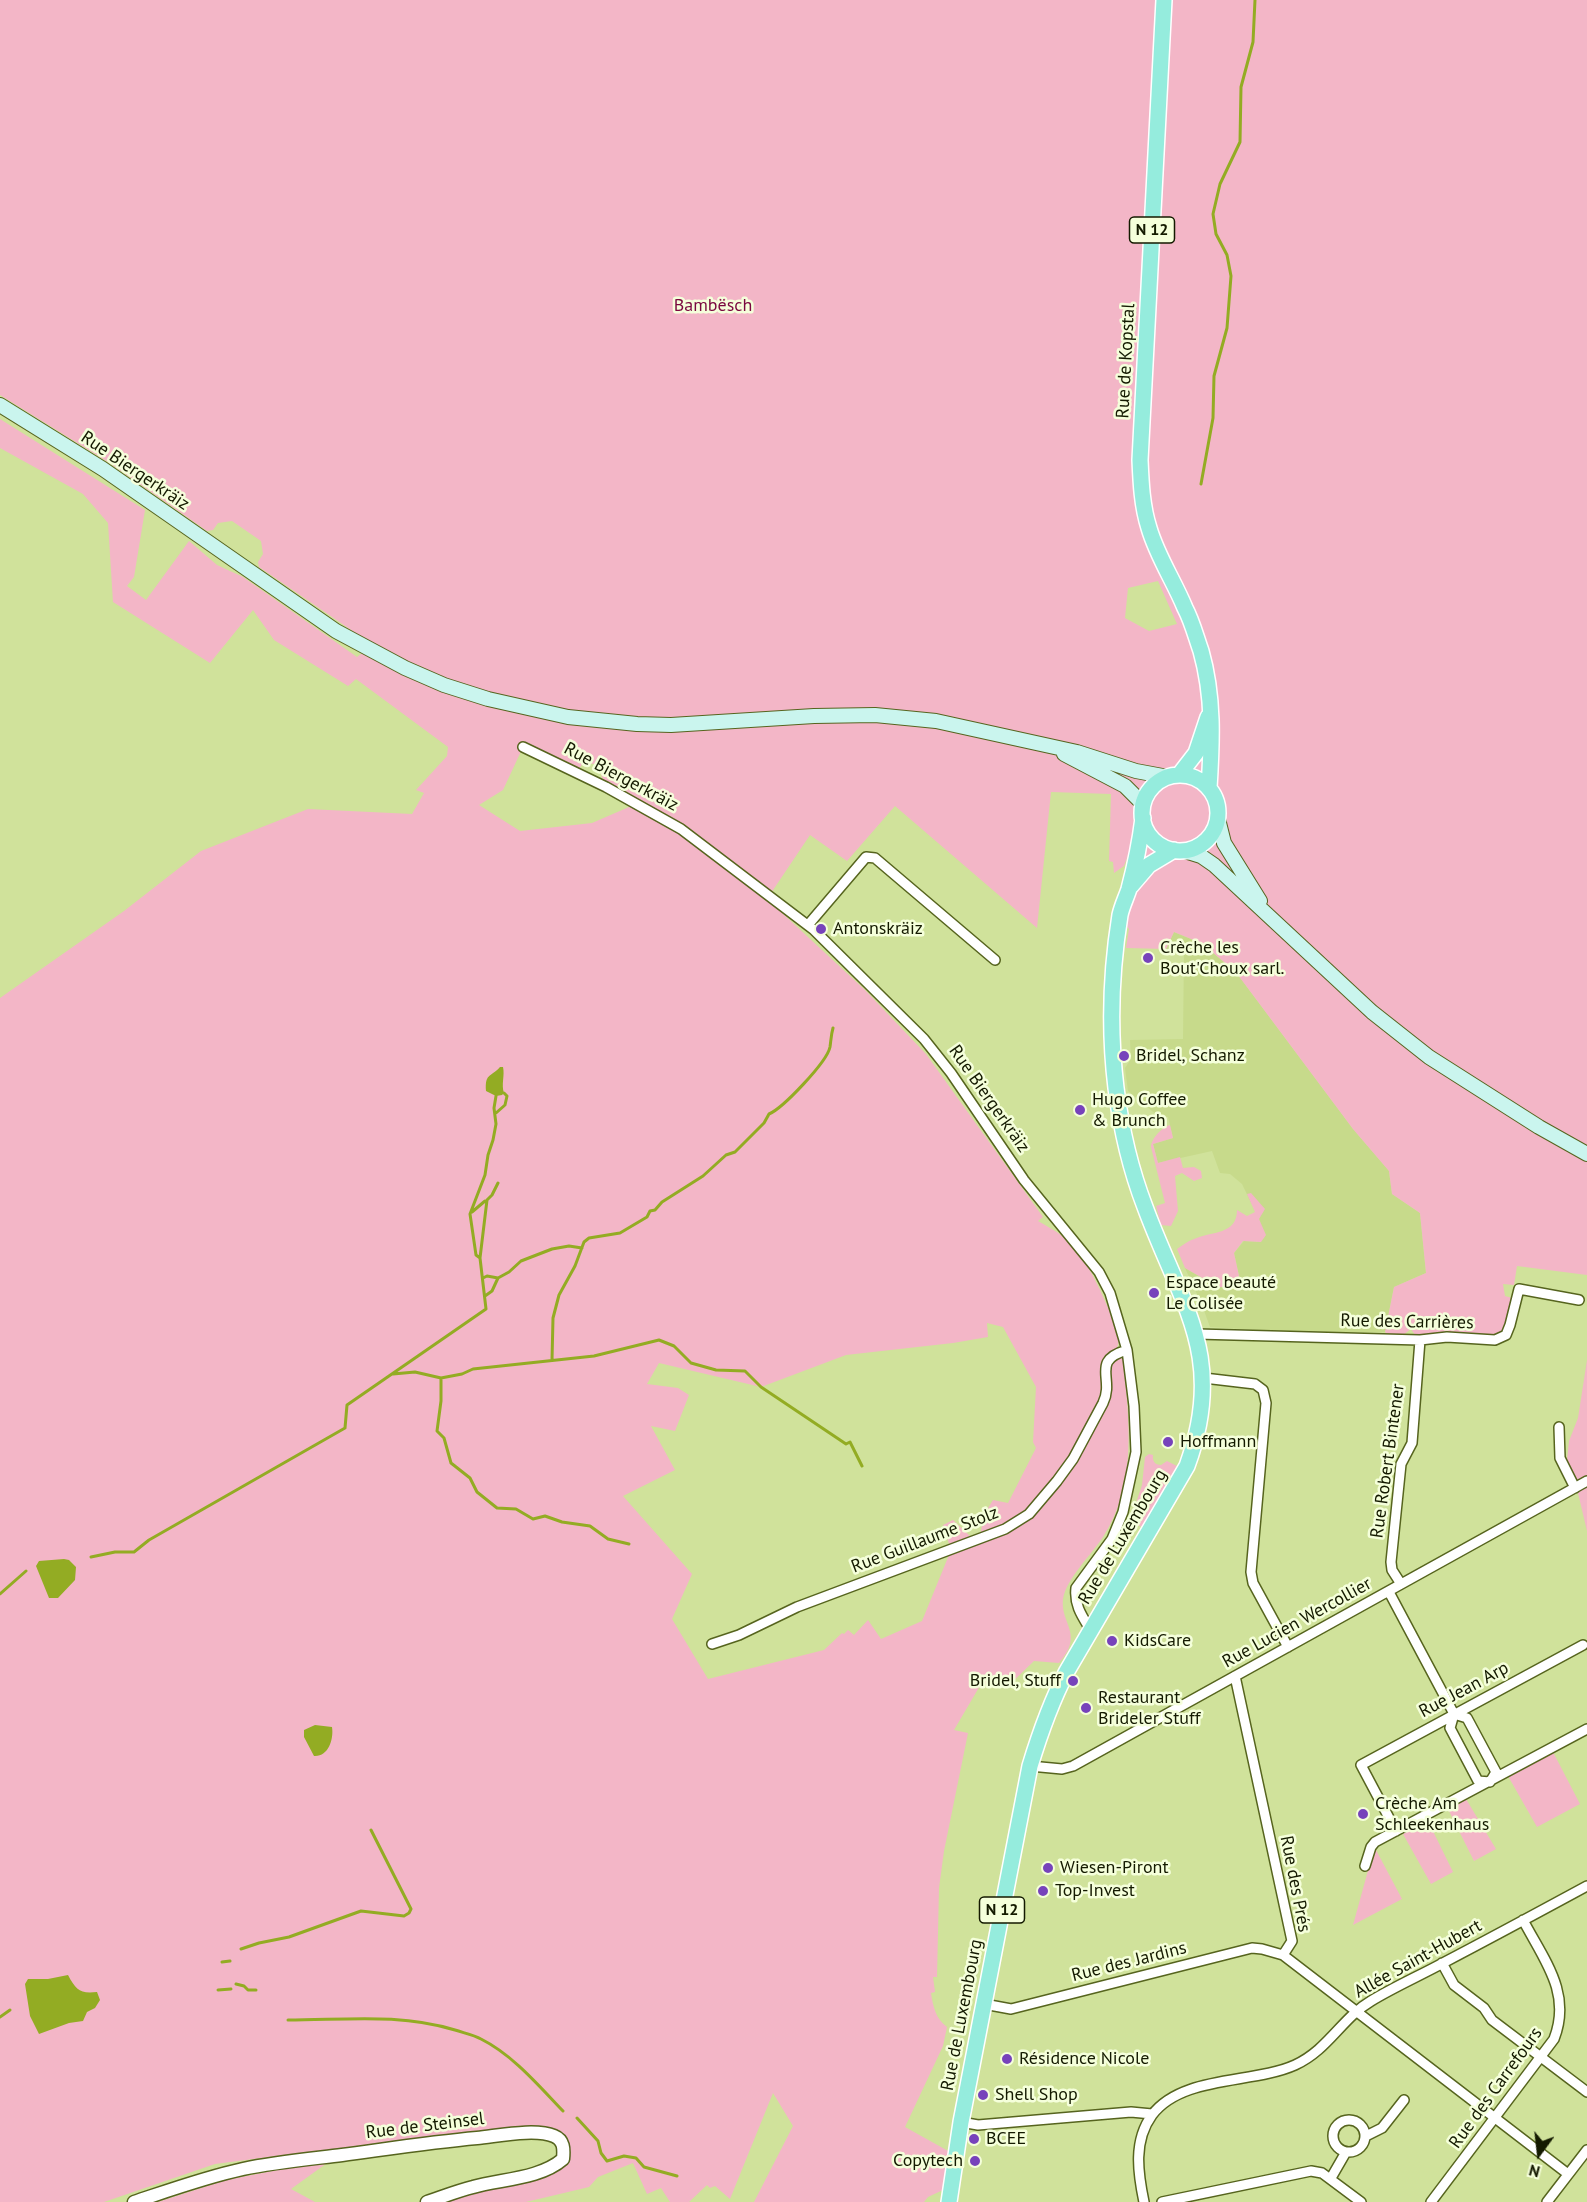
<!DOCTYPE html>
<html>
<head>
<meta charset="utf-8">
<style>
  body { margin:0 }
  #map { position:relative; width:1587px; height:2202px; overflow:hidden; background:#d0e29b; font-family:"PT Sans",sans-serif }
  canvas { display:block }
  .north { position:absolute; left:1509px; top:2124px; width:60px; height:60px; -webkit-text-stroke:4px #f5ffdb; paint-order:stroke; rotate:195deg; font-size:16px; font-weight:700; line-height:24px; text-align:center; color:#141a00 }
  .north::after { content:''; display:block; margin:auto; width:21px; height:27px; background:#141a00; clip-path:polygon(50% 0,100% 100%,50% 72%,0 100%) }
</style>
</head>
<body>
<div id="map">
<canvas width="1587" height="2202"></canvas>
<div class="north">N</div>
</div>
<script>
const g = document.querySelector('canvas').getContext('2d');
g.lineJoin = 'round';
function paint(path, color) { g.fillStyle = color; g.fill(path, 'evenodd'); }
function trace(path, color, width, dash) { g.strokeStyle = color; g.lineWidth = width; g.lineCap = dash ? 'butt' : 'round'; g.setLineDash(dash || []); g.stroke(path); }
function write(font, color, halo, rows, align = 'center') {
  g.font = font + ' "PT Sans",sans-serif'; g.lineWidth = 5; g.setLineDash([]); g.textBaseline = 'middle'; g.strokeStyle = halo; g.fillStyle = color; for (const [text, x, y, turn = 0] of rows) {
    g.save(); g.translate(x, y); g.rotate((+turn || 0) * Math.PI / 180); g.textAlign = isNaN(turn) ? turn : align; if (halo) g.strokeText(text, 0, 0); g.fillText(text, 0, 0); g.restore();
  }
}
const built = new Path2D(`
  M 1174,932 L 1201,943 L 1235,971 L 1353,1129 L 1389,1171 L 1392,1194 L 1420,1213 L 1426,1273 L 1394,1287 L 1385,1332 L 1288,1332 L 1210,1327 L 1202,1305 L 1185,1268 L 1218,1287 L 1239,1276 L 1234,1253 L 1244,1241 L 1261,1242 L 1259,1219 L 1242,1184 L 1230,1174 L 1220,1173 L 1212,1151 L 1158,1163 L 1153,1144 L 1173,1138 L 1168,1117 L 1158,1116 L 1128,1091 L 1125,1068 L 1131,1059 L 1130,1040 L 1183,1039 L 1184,950 L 1166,949 Z`);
const green = new Path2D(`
  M 0,0 L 1587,0 L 1587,1275 L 1517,1266 L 1514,1285 L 1503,1284 L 1505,1296 L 1512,1298 L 1507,1324 L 1503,1334 L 1495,1337 L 1443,1333 L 1415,1335 L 1411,1329 L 1403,1335 L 1389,1336 L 1385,1332 L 1394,1287 L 1426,1273 L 1420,1213 L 1392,1194 L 1389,1171 L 1353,1129 L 1235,971 L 1201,943 L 1174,932 L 1166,949 L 1126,948 L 1129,929 L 1120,919 L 1130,850 L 1124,866 L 1114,873 L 1113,862 L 1109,861 L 1111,794 L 1051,792 L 1037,928 L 895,806 L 847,861 L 810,835 L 767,899 L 865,990 L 926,1054 L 1043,1217 L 1038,1221 C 1046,1226 1055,1230 1062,1236 C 1089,1256 1108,1307 1120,1338 L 1115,1354 L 1123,1359 C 1129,1419 1138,1483 1103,1537 C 1092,1554 1066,1579 1063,1599 C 1060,1624 1085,1634 1059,1663 L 1034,1661 L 1007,1687 L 981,1684 L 954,1730 L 968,1733 L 944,1851 L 939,1888 L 937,1977 L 933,1977 L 935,1992 L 931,1993 C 933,2007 936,2019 947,2027 L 943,2046 L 905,2127 L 950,2152 L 946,2184 L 943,2190 L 928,2197 L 924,2202 L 754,2202 L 793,2126 L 773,2093 L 730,2199 L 715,2186 L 710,2188 L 707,2185 L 689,2202 L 670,2202 L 661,2188 L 647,2194 L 633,2163 L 598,2177 L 589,2187 L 526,2202 L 439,2202 L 567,2157 L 547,2130 L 284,2155 L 215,2164 L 104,2202 L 0,2202 L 0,998 L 124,911 L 201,851 L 308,809 L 412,814 L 424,793 L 416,790 L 447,756 L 448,747 L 356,679 L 348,686 L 274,640 L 253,610 L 210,663 L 113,602 L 108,523 L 83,494 L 0,448 L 0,419 L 145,510 L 134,577 L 127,586 L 146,600 L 189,541 L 217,565 L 243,577 L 357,657 L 373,645 L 259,567 L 258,562 L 263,554 L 261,541 L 232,521 L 218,523 L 213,530 L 207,531 L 108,462 L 0,395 ZM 1158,581 L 1177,624 L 1149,631 L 1125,618 L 1128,588 ZM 523,747 L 576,773 L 583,763 L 595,764 L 599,769 L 606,787 L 636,804 L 592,823 L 520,831 L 479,805 L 503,790 ZM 987,1323 L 1003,1327 L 1036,1387 L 1033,1442 L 1036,1448 L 1008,1503 L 993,1500 L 985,1513 L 980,1535 L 970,1536 L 953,1520 L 943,1525 L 951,1550 L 922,1621 L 881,1639 L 868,1620 L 854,1635 L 848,1630 L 844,1634 L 842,1633 L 824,1650 L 708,1679 L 672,1619 L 692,1574 L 623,1496 L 675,1470 L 651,1426 L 675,1431 L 689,1395 L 678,1388 L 647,1384 L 659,1363 L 761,1387 L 846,1355 L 953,1343 L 988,1337 Z
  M 1170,1125 L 1173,1138 L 1153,1144 L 1158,1163 L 1180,1157 L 1183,1168 L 1194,1167 L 1201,1171 L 1202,1178 L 1194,1181 L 1182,1173 L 1175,1176 L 1178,1211 L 1171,1226 L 1161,1225 L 1156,1206 L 1165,1203 L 1151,1147 C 1151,1139 1162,1127 1170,1125 Z
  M 1251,1193 L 1265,1209 L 1259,1219 L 1266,1235 L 1261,1242 L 1243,1241 L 1234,1253 L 1239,1276 L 1230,1287 L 1218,1287 L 1185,1268 L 1177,1249 C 1183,1245 1188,1241 1194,1239 C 1212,1231 1237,1235 1237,1210 L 1247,1216 L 1255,1212 L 1247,1194 Z
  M 1587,1360 L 1587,1531 L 1573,1472 L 1567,1460 L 1569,1441 L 1578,1418 Z
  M 1149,1454 L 1153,1455 C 1152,1461 1155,1465 1161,1465 L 1167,1461 L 1177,1466 L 1142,1527 L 1130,1521 L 1142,1485 L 1145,1457 Z
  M 1553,1752 L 1580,1804 L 1537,1827 L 1508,1776 Z
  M 1466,1799 L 1496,1849 L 1474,1861 L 1448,1809 Z
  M 1428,1821 L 1453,1872 L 1431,1884 L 1403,1834 Z
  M 1376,1850 L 1402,1899 L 1353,1925 L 1372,1856 Z
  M 327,2163 L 291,2189 L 315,2202 L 158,2202 L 226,2180 L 293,2167 Z`);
const water = new Path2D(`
  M 500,1067 L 503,1067 C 505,1076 501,1084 504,1093 L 502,1095 L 496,1096 L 486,1091 C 485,1073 490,1078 500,1067 Z
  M 64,1559 L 69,1560 L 76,1567 L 75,1580 L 58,1598 L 49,1598 L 36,1566 L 39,1561 Z
  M 315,1725 L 332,1727 C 334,1740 328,1757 314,1756 L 304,1737 L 304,1730 Z
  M 68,1975 C 76,1990 80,1994 97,1992 L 100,2000 L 95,2008 L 87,2012 L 83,2021 L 69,2023 L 39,2034 L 30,2016 L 25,1984 L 28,1979 L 48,1979 Z`);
const stream = new Path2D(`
  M 1201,484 L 1213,418 L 1214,376 L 1227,328 L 1231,276 L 1227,255 L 1216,234 L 1213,214 L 1220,184 L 1240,142 L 1241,87 L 1253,42 L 1255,0
  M 496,1113 L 505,1105 L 507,1096 L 504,1093
  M 472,1212 L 485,1201
  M 480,1258 L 476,1255 L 470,1214 L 485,1175 L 488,1155 L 493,1140 L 496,1124 L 494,1108 L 496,1096
  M 483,1278 L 487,1276 L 498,1278
  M 485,1296 L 492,1291 L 498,1278 L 509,1272 L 521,1261 L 552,1249 L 569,1246 L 582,1248
  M 552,1360 L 553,1318 L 559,1295 L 575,1266 L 584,1242 L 589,1238 L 620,1233 L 647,1217 L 650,1211 L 655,1210 L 662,1202 L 703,1176 L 726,1155 L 735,1152 L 764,1123 L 769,1114 C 783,1108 827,1062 830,1047 C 831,1040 831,1035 833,1028
  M 393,1374 L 415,1372 L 441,1378 L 462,1374 L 473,1369 L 594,1356 L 659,1340 L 674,1346 L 691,1363 L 716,1370 L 745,1371 L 761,1387 L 846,1444 L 850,1442 L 862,1466
  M 441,1379 L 441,1401 L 437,1431 L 444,1438 L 451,1463 L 470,1478 L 477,1492 L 497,1508 L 516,1509 L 533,1519 L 545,1516 L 562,1522 L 590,1526 L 608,1539 L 629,1544
  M 91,1557 L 115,1552 L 134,1552 L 149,1540 L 345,1428 L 347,1405 L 486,1309 L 480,1258 L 487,1200 L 492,1195 L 498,1183
  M 0,1594 L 26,1571
  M 241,1949 L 259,1943 L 289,1937 L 361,1911 L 404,1916 L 409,1913 L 411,1909 L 371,1830
  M 222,1962 L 230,1961
  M 236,1984 L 244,1986 L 248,1990 L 256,1990
  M 218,1990 L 231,1989
  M 0,2017 L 10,2010
  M 288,2020 C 345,2020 400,2013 455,2030 C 464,2033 474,2035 481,2039 C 513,2055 539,2086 563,2111
  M 577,2118 L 598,2141 L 601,2153 L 607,2161 L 624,2156 L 636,2158 L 644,2167 L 677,2176`);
const minor = new Path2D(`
  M 523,747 L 606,787 L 681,829 L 814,930 L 924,1039 L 951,1073 L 1024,1180 L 1099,1272 L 1110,1293 L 1127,1350 L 1134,1406 L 1136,1452 L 1123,1512 L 1112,1539 L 1076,1588 C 1074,1605 1082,1616 1090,1629
  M 808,925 L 866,857 L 875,858 L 995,960
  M 1197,1334 L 1420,1340 L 1447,1337 L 1495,1340 L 1506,1335 L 1510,1325 L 1519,1289 L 1579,1300
  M 1204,1378 L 1255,1384 L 1263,1390 L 1266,1403 L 1251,1572 L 1253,1583 L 1288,1647
  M 1559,1427 L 1560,1458 L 1575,1488
  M 1401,1584 L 1392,1570 L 1391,1562 L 1401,1464 L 1412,1443 L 1420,1340
  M 1389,1592 L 1454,1714 L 1450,1728 L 1478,1781 L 1490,1782 L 1496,1772 L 1467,1718 L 1454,1714
  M 712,1644 L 739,1635 L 797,1607 L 1005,1529 L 1029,1514 L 1057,1481 L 1073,1459 L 1103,1403 C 1115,1378 1090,1361 1127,1350
  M 1235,1676 L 1292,1941 L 1283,1955
  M 1030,1766 L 1062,1769 L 1073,1766 L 1587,1481
  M 1396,1831 L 1361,1765 L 1583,1645
  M 1365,1866 L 1371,1847 L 1375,1842 L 1587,1729
  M 1442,1963 L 1454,1985 L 1484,2008 L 1492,2020 L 1587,2092
  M 984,2004 L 1011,2009 L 1252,1948 L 1262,1949 L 1283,1955 L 1568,2174
  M1333 2136a16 16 0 1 1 32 0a16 16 0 1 1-32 0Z
  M 961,2122 L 978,2125 L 1131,2112 L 1152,2114
  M 1366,2136 L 1382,2128 L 1404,2100
  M 1331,2178 L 1346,2152
  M 1144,2202 C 1138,2173 1133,2141 1152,2115 C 1182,2075 1253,2084 1295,2065 C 1328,2050 1342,2018 1371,2001 C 1394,1987 1419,1976 1443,1963 C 1491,1938 1539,1912 1587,1886
  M 1162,2202 L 1311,2171 L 1322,2173 L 1361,2202
  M 1431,2202 L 1554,2039 C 1572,1993 1544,1960 1523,1920
  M 1547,2202 L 1587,2150`);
const tertiary = new Path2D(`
  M 134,2202 C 170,2190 206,2177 243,2169 C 275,2162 309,2159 342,2155 C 387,2149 432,2142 477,2138 C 498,2136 535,2128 554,2136 C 564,2140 564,2149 563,2159 C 540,2179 501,2179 473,2187 C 457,2191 442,2197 427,2202`);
const secondary = new Path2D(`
  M 0,405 L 103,469 L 336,631 L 405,668 L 444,685 L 488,699 L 568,717 L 637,724 L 671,725 L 814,716 L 875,715 L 936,721 L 1077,752 L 1136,771 L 1168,777
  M 1064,754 L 1125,786 L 1143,804
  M 1218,819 L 1224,843 L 1260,901
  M 1185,851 L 1201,856 L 1214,865 L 1372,1012 L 1429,1057 L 1539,1127 L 1587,1154`);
const primary = new Path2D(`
  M 1164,0 L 1140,460 C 1141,483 1142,506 1149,528 C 1157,556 1174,581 1185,608 C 1192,621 1196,637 1201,651 C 1214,697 1212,741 1209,788
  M 1179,775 L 1196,753 L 1208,717
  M1142 813a38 38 0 1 1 76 0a38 38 0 1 1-76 0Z
  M 1131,886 L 1149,865 L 1174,850
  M 949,2202 L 961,2122 L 1030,1766 C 1040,1733 1051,1702 1067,1671 L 1187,1466 C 1227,1356 1181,1305 1145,1207 C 1130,1168 1121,1128 1116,1088 C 1109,1031 1111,971 1120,915 C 1122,906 1126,898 1129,889 C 1135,866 1140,842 1143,818`);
const markers = [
  [821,929,6,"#7743bb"],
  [1148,958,6,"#7743bb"],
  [1124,1056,6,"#7743bb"],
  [1080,1110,6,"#7743bb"],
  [1154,1293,6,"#7743bb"],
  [1168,1442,6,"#7743bb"],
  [1112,1641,6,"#7743bb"],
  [1073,1681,6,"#7743bb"],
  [1086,1708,6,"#7743bb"],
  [1363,1814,6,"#7743bb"],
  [1048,1868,6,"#7743bb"],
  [1043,1891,6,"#7743bb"],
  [1007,2059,6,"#7743bb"],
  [983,2095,6,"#7743bb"],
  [974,2139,6,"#7743bb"],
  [975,2161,6,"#7743bb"]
];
const shields = [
  [1152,230,45],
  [1002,1910,45]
];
const shieldNames = [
  ["N 12",1152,230],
  ["N 12",1002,1910]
];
const parkNames = [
  ["Bambësch",713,306]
];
const streetNames = [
  ["Rue de Kopstal",1126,361,-87],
  ["Rue Biergerkräiz",135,471,34],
  ["Rue Biergerkräiz",621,777,28],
  ["Rue Biergerkräiz",989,1099,55],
  ["Rue des Carrières",1407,1322,1],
  ["Rue Robert Bintener",1388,1461,-82],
  ["Rue de Luxembourg",1123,1537,-59],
  ["Rue Guillaume Stolz",925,1540,-21],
  ["Rue Lucien Wercollier",1297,1623,-29],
  ["Rue Jean Arp",1464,1690,-28],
  ["Rue des Prés",1295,1884,79],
  ["Allée Saint-Hubert",1418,1959,-29],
  ["Rue des Jardins",1129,1962,-14],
  ["Rue de Luxembourg",962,2015,-79],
  ["Rue des Carrefours",1496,2088,-54],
  ["Rue de Steinsel",425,2126,-7]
];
const poiNames = [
  ["Antonskräiz",833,929],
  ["Crèche les",1160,948],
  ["Bout'Choux sarl.",1160,969],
  ["Bridel, Schanz",1136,1056],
  ["Hugo Coffee",1092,1100],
  ["& Brunch",1092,1121],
  ["Espace beauté",1166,1283],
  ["Le Colisée",1166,1304],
  ["Hoffmann",1180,1442],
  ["KidsCare",1124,1641],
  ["Bridel, Stuff",1061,1681,"right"],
  ["Restaurant",1098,1698],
  ["Brideler Stuff",1098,1719],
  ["Crèche Am",1375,1804],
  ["Schleekenhaus",1375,1825],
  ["Wiesen-Piront",1060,1868],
  ["Top-Invest",1055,1891],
  ["Résidence Nicole",1019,2059],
  ["Shell Shop",995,2095],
  ["BCEE",986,2139],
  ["Copytech",963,2161,"right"]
];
paint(built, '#c7da8b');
paint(green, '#f3b6c7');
paint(water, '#93ac23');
trace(stream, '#93ac23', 3);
trace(minor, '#56641e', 12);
trace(tertiary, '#56641e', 15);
trace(secondary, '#56641e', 16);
trace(primary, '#fff', 18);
trace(minor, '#fff', 9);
trace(tertiary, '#fff', 12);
trace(secondary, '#caf5ee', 14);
trace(primary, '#95ecdd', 15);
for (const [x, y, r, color] of markers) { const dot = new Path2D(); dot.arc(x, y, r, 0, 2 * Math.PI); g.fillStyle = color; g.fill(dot); trace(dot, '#f5ffdb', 2); }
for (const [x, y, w] of shields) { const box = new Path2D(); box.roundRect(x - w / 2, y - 13, w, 26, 4.5); g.fillStyle = '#f5ffdb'; g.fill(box); trace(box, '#141a00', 1.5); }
write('bold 16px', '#141a00', null, shieldNames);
write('18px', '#7a073f', '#f5ffdb', parkNames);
write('18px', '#141a00', '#f5ffdb', streetNames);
write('18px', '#141a00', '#f5ffdb', poiNames, 'left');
</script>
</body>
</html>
